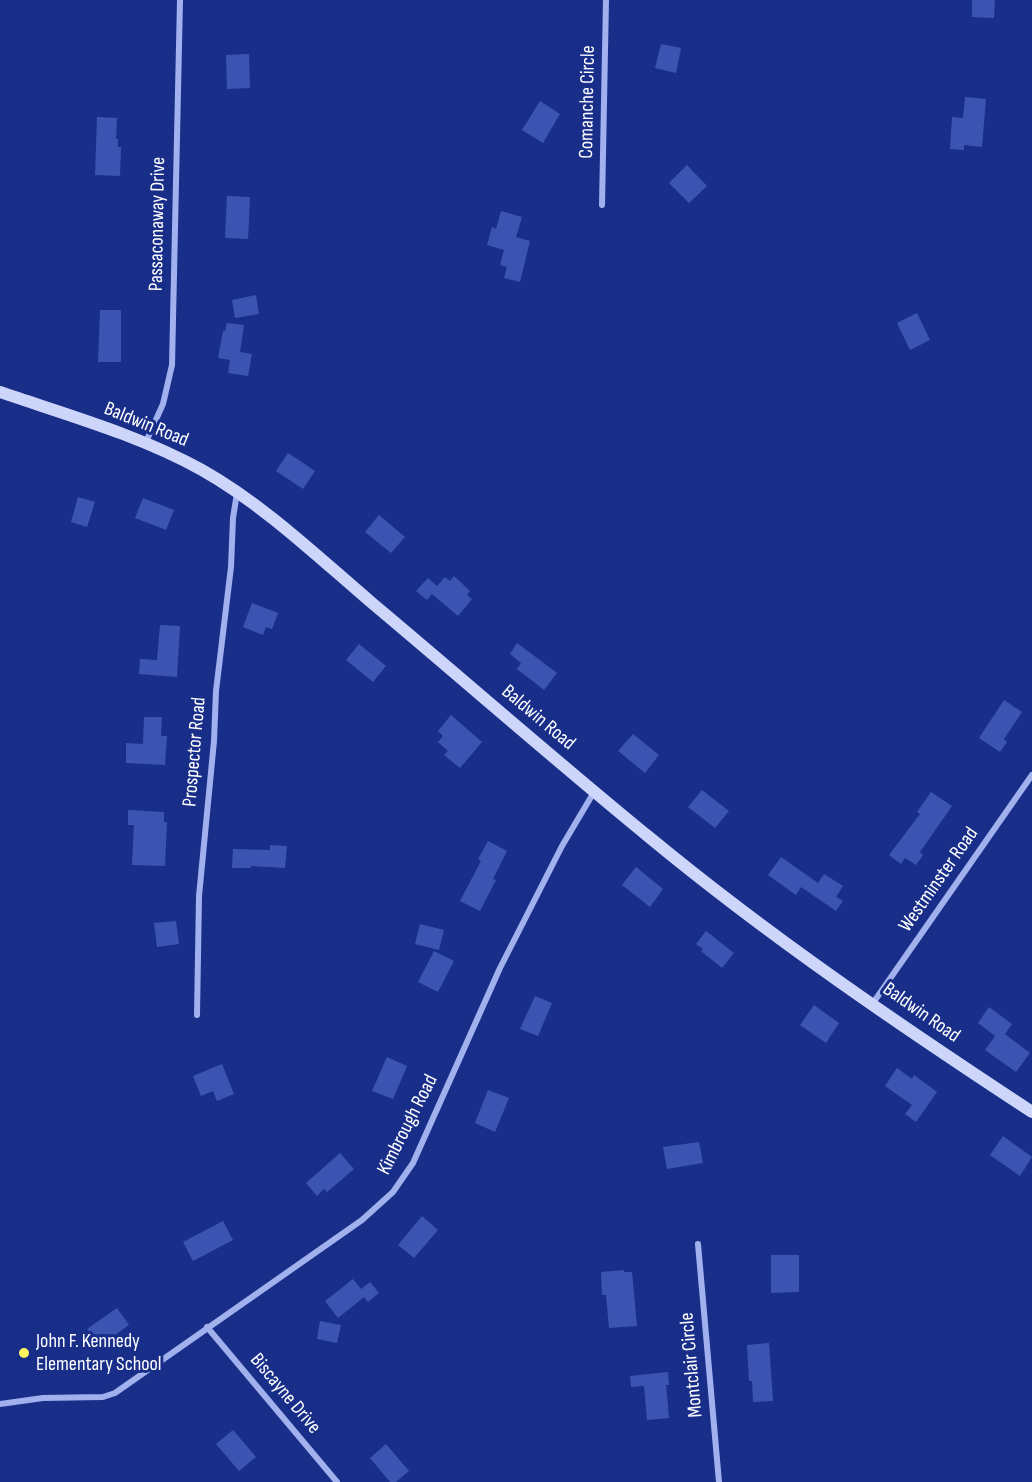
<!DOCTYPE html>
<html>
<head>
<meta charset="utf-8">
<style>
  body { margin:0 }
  canvas { display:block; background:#182e89 }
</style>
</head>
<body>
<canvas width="1032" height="1482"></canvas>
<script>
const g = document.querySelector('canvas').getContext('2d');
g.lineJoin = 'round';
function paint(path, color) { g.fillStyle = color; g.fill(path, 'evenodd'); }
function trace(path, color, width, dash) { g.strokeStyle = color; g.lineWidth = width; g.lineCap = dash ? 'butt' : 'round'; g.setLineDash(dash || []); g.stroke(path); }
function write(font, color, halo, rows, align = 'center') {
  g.font = font + ' "Sofia Sans Condensed",sans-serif'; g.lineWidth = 6; g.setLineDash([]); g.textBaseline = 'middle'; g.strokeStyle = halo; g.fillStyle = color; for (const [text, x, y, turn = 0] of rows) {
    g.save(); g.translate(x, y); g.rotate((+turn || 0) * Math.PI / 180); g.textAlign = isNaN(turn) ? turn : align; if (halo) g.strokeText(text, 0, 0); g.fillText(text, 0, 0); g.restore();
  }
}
const building = new Path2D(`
  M 972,0 L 995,0 L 994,18 L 972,17 Z
  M 661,44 L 681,48 L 676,73 L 655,68 Z
  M 249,54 L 250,88 L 227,89 L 226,55 Z
  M 965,97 L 986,99 L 982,147 L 964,145 L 964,150 L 950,149 L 952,117 L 963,118 Z
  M 540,101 L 560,114 L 543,143 L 522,130 Z
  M 97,117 L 117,118 L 116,139 L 118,139 L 118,147 L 121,147 L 120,176 L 95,175 Z
  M 687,165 L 707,186 L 689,203 L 669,183 Z
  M 227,196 L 250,197 L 248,239 L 225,238 Z
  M 501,211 L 522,217 L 516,237 L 530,241 L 520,282 L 504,278 L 507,267 L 500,265 L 504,250 L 487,245 L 492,227 L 496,229 Z
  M 256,295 L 259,314 L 235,318 L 232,300 Z
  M 100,310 L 121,310 L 121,362 L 98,362 Z
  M 917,313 L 930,340 L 910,350 L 897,323 Z
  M 227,323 L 244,325 L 240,352 L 252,354 L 248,376 L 228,373 L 230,360 L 218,358 L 223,331 L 225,331 Z
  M 288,453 L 315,471 L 303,489 L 276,471 Z
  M 78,497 L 95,502 L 87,527 L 71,522 Z
  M 143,498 L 174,510 L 166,530 L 135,518 Z
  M 379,515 L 405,537 L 391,553 L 365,532 Z
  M 454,576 L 470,591 L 467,595 L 472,599 L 458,616 L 432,594 L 427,600 L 416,591 L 428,578 L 437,586 L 445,577 L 450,581 Z
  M 252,603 L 278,613 L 272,629 L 266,627 L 263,635 L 243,627 Z
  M 160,625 L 180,626 L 177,677 L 139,674 L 140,659 L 157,660 Z
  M 517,643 L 557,673 L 544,690 L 517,669 L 521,663 L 510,654 Z
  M 359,644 L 386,666 L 373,682 L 346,660 Z
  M 1004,700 L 1022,712 L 1004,739 L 1007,742 L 1000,752 L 979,738 Z
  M 451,715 L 482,742 L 460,768 L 444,755 L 448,751 L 438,742 L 443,736 L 438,731 Z
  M 144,717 L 162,717 L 161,736 L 167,736 L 165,765 L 126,763 L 126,743 L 143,744 Z
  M 633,734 L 659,755 L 645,773 L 618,751 Z
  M 702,790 L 729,811 L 715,828 L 688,807 Z
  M 931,792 L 952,806 L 920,852 L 923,855 L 916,865 L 905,858 L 901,864 L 889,855 L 920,814 L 917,812 Z
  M 128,810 L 164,812 L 164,822 L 167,822 L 165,866 L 132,865 L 134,825 L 128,825 Z
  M 488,841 L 507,851 L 493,879 L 496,880 L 480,911 L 460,901 L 481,861 L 478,859 Z
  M 270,845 L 287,846 L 285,868 L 251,866 L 251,868 L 232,868 L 233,849 L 270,850 Z
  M 781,857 L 818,883 L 824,874 L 843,886 L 836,897 L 843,901 L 836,911 L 801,887 L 796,895 L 768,875 Z
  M 636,867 L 663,889 L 650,907 L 622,885 Z
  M 176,921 L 179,944 L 157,947 L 154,923 Z
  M 420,924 L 444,930 L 439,950 L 415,944 Z
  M 706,931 L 734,953 L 722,968 L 701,951 L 703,949 L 696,944 Z
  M 434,951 L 454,961 L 438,992 L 418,982 Z
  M 535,996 L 552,1003 L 538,1036 L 520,1029 Z
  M 814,1005 L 839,1023 L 826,1043 L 800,1025 Z
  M 989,1007 L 1012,1024 L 1005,1034 L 1030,1053 L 1016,1072 L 985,1050 L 995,1036 L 978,1023 Z
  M 387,1057 L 407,1066 L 393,1099 L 372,1091 Z
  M 222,1064 L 234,1094 L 217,1101 L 213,1091 L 201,1096 L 193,1076 Z
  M 897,1068 L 912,1079 L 914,1075 L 937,1092 L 916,1122 L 905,1114 L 912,1105 L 885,1086 Z
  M 488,1090 L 509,1098 L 495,1132 L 475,1123 Z
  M 1003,1136 L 1032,1157 L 1020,1176 L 990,1155 Z
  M 699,1142 L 703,1163 L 667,1169 L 663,1147 Z
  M 340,1153 L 354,1169 L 327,1192 L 324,1189 L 317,1196 L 306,1183 Z
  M 422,1216 L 438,1230 L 414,1258 L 398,1245 Z
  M 223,1221 L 233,1240 L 193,1261 L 183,1242 Z
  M 771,1255 L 799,1255 L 799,1292 L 771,1293 Z
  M 624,1270 L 624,1272 L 632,1272 L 637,1326 L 609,1328 L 606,1295 L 602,1295 L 601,1272 Z
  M 353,1279 L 361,1289 L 370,1282 L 379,1293 L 368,1302 L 364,1297 L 338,1318 L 325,1301 Z
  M 117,1308 L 129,1325 L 100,1346 L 87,1329 Z
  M 320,1321 L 341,1325 L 337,1343 L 317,1339 Z
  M 769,1343 L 773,1401 L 753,1402 L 752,1381 L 749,1381 L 747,1345 Z
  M 668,1372 L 669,1385 L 666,1385 L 669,1418 L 647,1420 L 644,1386 L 631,1387 L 630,1376 Z
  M 233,1430 L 256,1457 L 239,1471 L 216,1444 Z
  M 386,1444 L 409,1471 L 396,1482 L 390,1482 L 370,1458 Z`);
const street = new Path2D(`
  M 602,205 L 606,0
  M 145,444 L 163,404 L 172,365 L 180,0
  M 873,1003 L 1032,775
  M 197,1015 L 199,896 L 214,741 L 216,691 L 231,567 L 233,518 L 237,493
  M 698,1244 L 719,1482
  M 207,1327 L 337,1482
  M 0,1404 L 43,1398 L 103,1397 L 115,1393 L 362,1220 L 393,1192 L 413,1163 L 500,968 L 562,846 L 594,792`);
const secondary = new Path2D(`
  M 0,392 C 67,415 139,435 202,470 C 264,505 318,557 372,603 C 465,681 556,761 649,837 C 770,937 901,1026 1032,1112`);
const markers = [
  [24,1353,6,"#fff75d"]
];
const streetNames = [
  ["Comanche Circle",588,102,-89],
  ["Passaconaway Drive",158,224,-89],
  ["Baldwin Road",146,425,22],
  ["Baldwin Road",538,718,40],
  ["Prospector Road",195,752,-85],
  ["Westminster Road",939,880,-55],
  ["Baldwin Road",921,1013,35],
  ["Kimbrough Road",408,1125,-63],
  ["Montclair Circle",692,1365,-95],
  ["Biscayne Drive",285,1394,50]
];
const poiNames = [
  ["John F. Kennedy",36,1342],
  ["Elementary School",36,1365]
];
paint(building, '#3c54b1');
trace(street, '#a0b1ee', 6);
trace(secondary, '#cdd6fa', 12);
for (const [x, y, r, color] of markers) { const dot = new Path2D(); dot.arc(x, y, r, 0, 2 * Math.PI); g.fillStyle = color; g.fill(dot); trace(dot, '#182e89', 2); }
write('20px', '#fff', '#182e89', streetNames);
write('20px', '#fff', '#182e89', poiNames, 'left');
</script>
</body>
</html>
